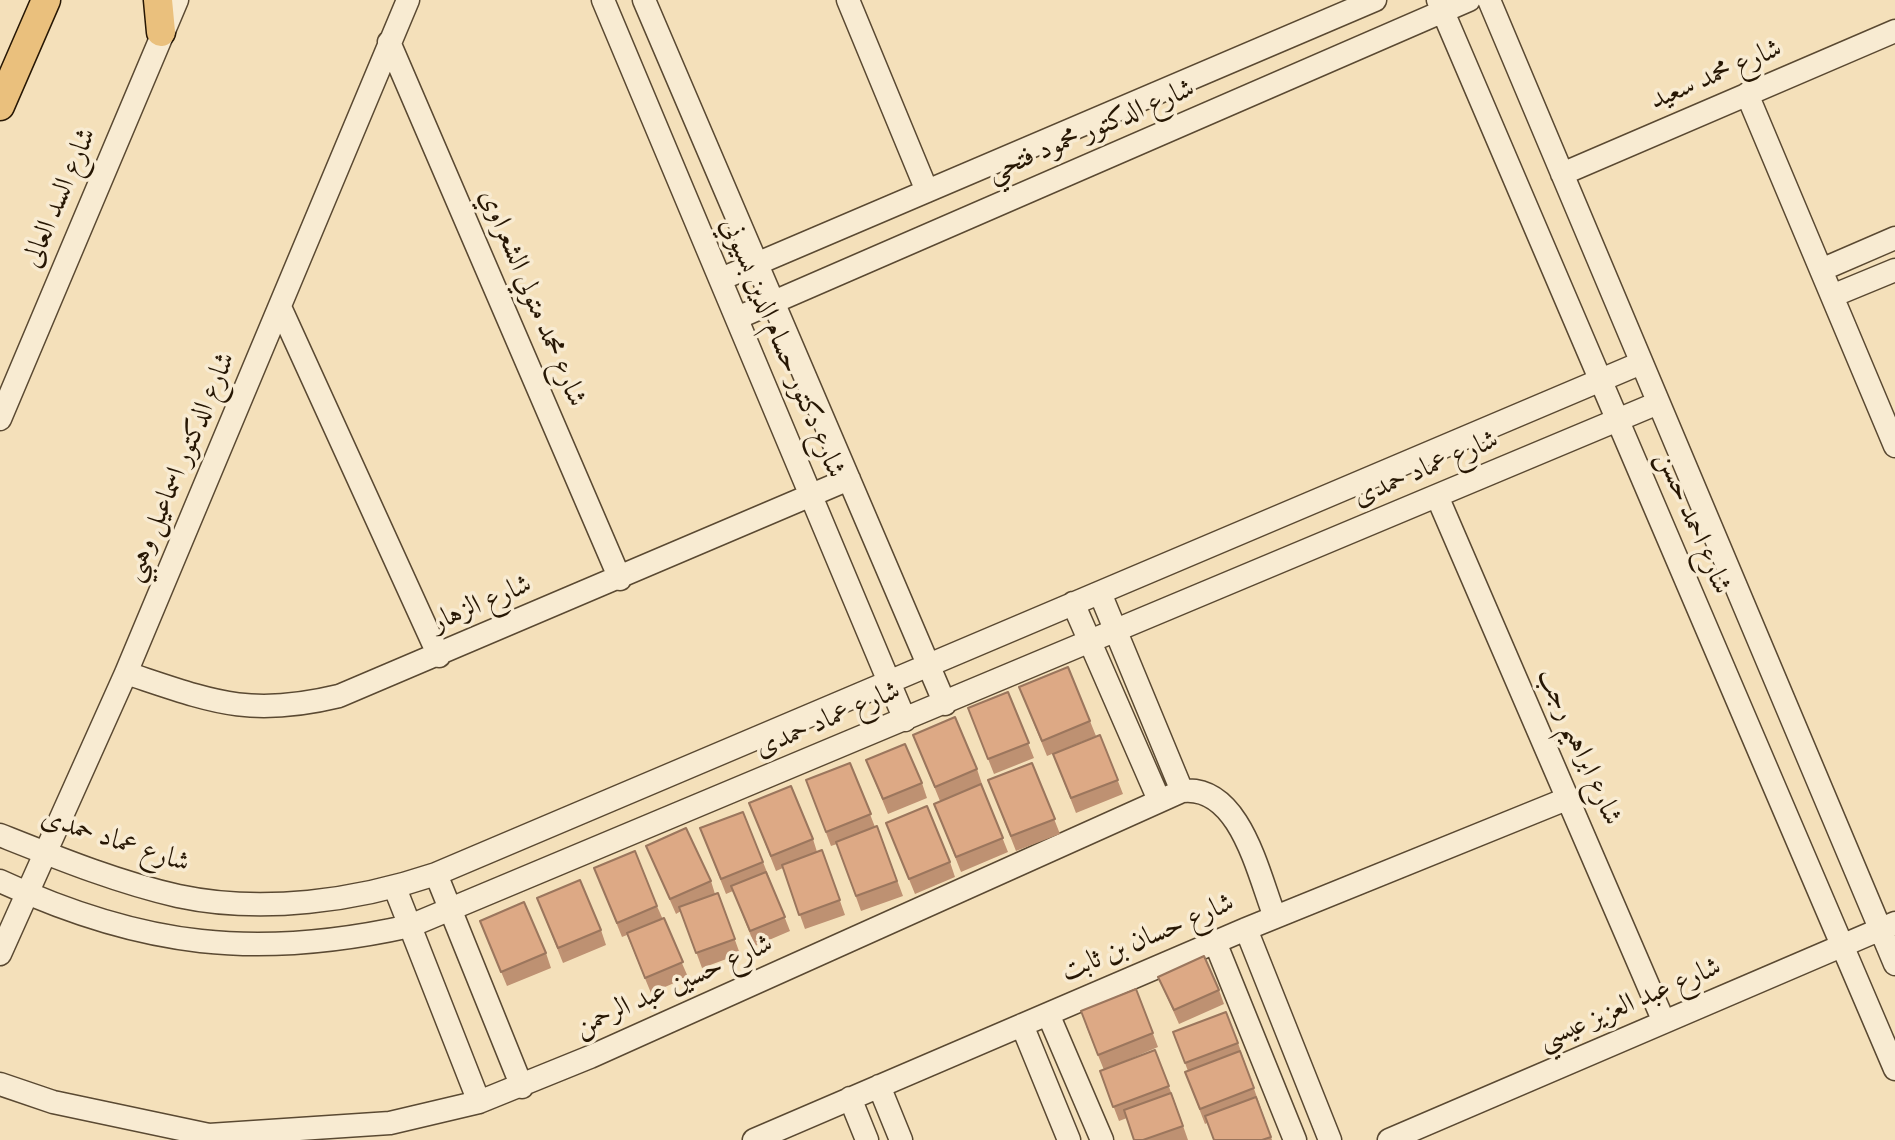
<!DOCTYPE html>
<html>
<head>
<meta charset="utf-8">
<style>
  body { margin:0 }
  canvas { display:block; background:#f4e0ba }
</style>
</head>
<body>
<canvas width="1895" height="1140"></canvas>
<script>
const g = document.querySelector('canvas').getContext('2d');
g.lineJoin = 'round';
function trace(path, color, width, dash) { g.strokeStyle = color; g.lineWidth = width; g.lineCap = dash ? 'butt' : 'round'; g.setLineDash(dash || []); g.stroke(path); }
function paint(path, color) { g.fillStyle = color; g.fill(path, 'evenodd'); }
function write(font, color, halo, rows, align = 'center') {
  g.font = font + ' "IM FELL Great Primer",Amiri,serif'; g.lineWidth = 7; g.setLineDash([]); g.textBaseline = 'middle'; g.strokeStyle = halo; g.fillStyle = color; for (const [text, x, y, turn = 0] of rows) {
    g.save(); g.translate(x, y); g.rotate((+turn || 0) * Math.PI / 180); g.textAlign = isNaN(turn) ? turn : align; if (halo) g.strokeText(text, 0, 0); g.fillText(text, 0, 0); g.restore();
  }
}
const minor = new Path2D(`
  M 603,0 L 905,720
  M 644,0 L 945,704
  M 848,0 L 927,191
  M 1438,0 L 1895,1069
  M 1489,0 L 1895,964
  M 389,42 L 620,579
  M 1747,94 L 1895,446
  M 1562,174 L 1895,31
  M 1821,270 L 1895,238
  M 721,279 L 1375,0
  M 1832,296 L 1895,270
  M 280,307 L 439,656
  M 737,318 L 1469,0
  M 0,419 L 177,0
  M 1437,496 L 1664,1022
  M 1100,593 L 1182,791
  M 1073,603 L 1159,800
  M 126,673 C 211,701 248,718 339,696 L 849,479
  M 0,835 C 58,858 117,882 178,896 C 262,914 356,901 436,874 L 1641,363
  M 436,874 L 522,1087
  M 0,881 C 142,947 257,960 410,926 L 1658,403
  M 395,888 L 479,1102
  M 1246,929 L 1330,1140
  M 1215,942 L 1295,1140
  M 0,954 L 126,673 L 408,0
  M 1048,1014 L 1102,1140
  M 1022,1025 L 1069,1140
  M 0,1084 L 53,1102 L 209,1135 L 390,1123 L 479,1102 L 590,1057 L 1182,791 C 1240,784 1258,874 1275,917
  M 879,1086 L 901,1140
  M 850,1098 L 867,1140
  M 754,1140 L 1246,929 L 1569,798
  M 1389,1140 L 1895,923`);
const major = new Path2D(`
  M 158,0 L 161,32
  M 0,106 L 46,0`);
const wall = new Path2D(`
  M 1019,687 L 1090,721 L 1096,736 L 1047,756 Z
  M 1008,692 L 1034,758 L 994,774 L 968,708 Z
  M 913,735 L 977,769 L 982,784 L 981,784 L 1008,852 L 961,872 L 934,804 L 940,801 Z
  M 1100,735 L 1123,794 L 1076,813 L 1053,754 Z
  M 866,760 L 922,783 L 927,798 L 888,814 Z
  M 850,763 L 875,827 L 877,826 L 903,896 L 861,911 L 837,844 L 831,846 L 806,780 Z
  M 1032,763 L 1060,834 L 1016,851 L 988,780 Z
  M 749,803 L 813,839 L 817,852 L 822,850 L 845,915 L 805,929 L 783,868 L 776,871 Z
  M 886,823 L 950,862 L 955,877 L 915,894 Z
  M 706,843 L 763,862 L 790,931 L 755,946 L 733,891 L 726,894 Z
  M 646,846 L 711,881 L 715,894 L 718,893 L 740,954 L 702,968 L 681,911 L 676,914 Z
  M 594,868 L 657,906 L 688,977 L 651,993 L 627,935 L 622,937 Z
  M 537,898 L 601,930 L 606,945 L 563,963 Z
  M 480,921 L 546,953 L 551,968 L 507,986 Z
  M 1158,977 L 1219,990 L 1224,1004 L 1179,1024 Z
  M 1136,989 L 1158,1047 L 1104,1070 L 1086,1026 Z
  M 1173,1032 L 1238,1043 L 1272,1140 L 1214,1140 L 1207,1123 L 1205,1124 L 1185,1072 L 1188,1071 Z
  M 1155,1050 L 1174,1100 L 1188,1140 L 1134,1140 L 1127,1118 L 1119,1121 L 1100,1071 Z`);
const building = new Path2D(`
  M 1068,667 L 1090,721 L 1042,741 L 1019,687 Z
  M 1008,692 L 1029,743 L 988,759 L 968,708 Z
  M 955,717 L 977,769 L 935,787 L 913,735 Z
  M 1100,735 L 1118,780 L 1071,798 L 1053,754 Z
  M 905,744 L 922,783 L 883,799 L 866,760 Z
  M 850,763 L 871,814 L 826,832 L 806,780 Z
  M 1032,763 L 1055,819 L 1011,836 L 988,780 Z
  M 981,784 L 1003,838 L 956,857 L 934,804 Z
  M 791,786 L 813,839 L 771,856 L 749,803 Z
  M 927,806 L 950,862 L 909,879 L 886,823 Z
  M 743,812 L 763,862 L 721,879 L 700,828 Z
  M 877,826 L 897,881 L 856,896 L 836,842 Z
  M 686,828 L 711,881 L 670,899 L 646,846 Z
  M 822,850 L 840,900 L 799,915 L 782,865 Z
  M 635,851 L 657,906 L 617,923 L 594,868 Z
  M 766,872 L 785,917 L 750,931 L 731,886 Z
  M 580,880 L 601,930 L 558,948 L 537,898 Z
  M 718,893 L 735,939 L 696,953 L 679,907 Z
  M 524,902 L 546,953 L 501,972 L 480,921 Z
  M 664,918 L 683,962 L 645,978 L 627,933 Z
  M 1204,956 L 1219,990 L 1174,1010 L 1158,977 Z
  M 1136,989 L 1153,1033 L 1098,1055 L 1081,1011 Z
  M 1226,1012 L 1238,1043 L 1185,1063 L 1173,1032 Z
  M 1155,1050 L 1169,1086 L 1113,1107 L 1100,1071 Z
  M 1240,1051 L 1254,1088 L 1200,1109 L 1185,1072 Z
  M 1171,1093 L 1183,1126 L 1143,1140 L 1134,1140 L 1124,1110 Z
  M 1256,1097 L 1271,1137 L 1262,1140 L 1214,1140 L 1205,1116 Z`);
const streetNames = [
  ["شارع محمد سعيد",1716,75,-23],
  ["شارع الدكتور محمود فتحي",1091,131,-23],
  ["شارع السد العالى",60,198,-67],
  ["شارع محمد متولي الشعراوي",532,298,67],
  ["شارع دكتور حسام الدين بسيوني",782,348,67],
  ["شارع الدكتور اسماعيل وهبي",180,467,-67],
  ["شارع عماد حمدى",1426,469,-23],
  ["شارع احمد حسن",1693,523,67],
  ["شارع الزهار",482,604,-23],
  ["شارع عماد حمدى",828,720,-23],
  ["شارع ابراهيم رجب",1579,747,66],
  ["شارع عماد حمدى",115,841,18],
  ["شارع حسان بن ثابت",1148,938,-23],
  ["شارع حسين عبد الرحمن",674,986,-24],
  ["شارع عبد العزيز عيسي",1630,1004,-23]
];
trace(minor, '#5a4932', 25);
trace(major, '#271704', 31);
trace(minor, '#f8ebd2', 22);
trace(major, '#eac07d', 28);
paint(wall, '#be9172');
paint(building, '#dda985');
trace(building, '#9b765d', 2);
write('28px', '#271704', '#f8ebd2', streetNames);
</script>
</body>
</html>
